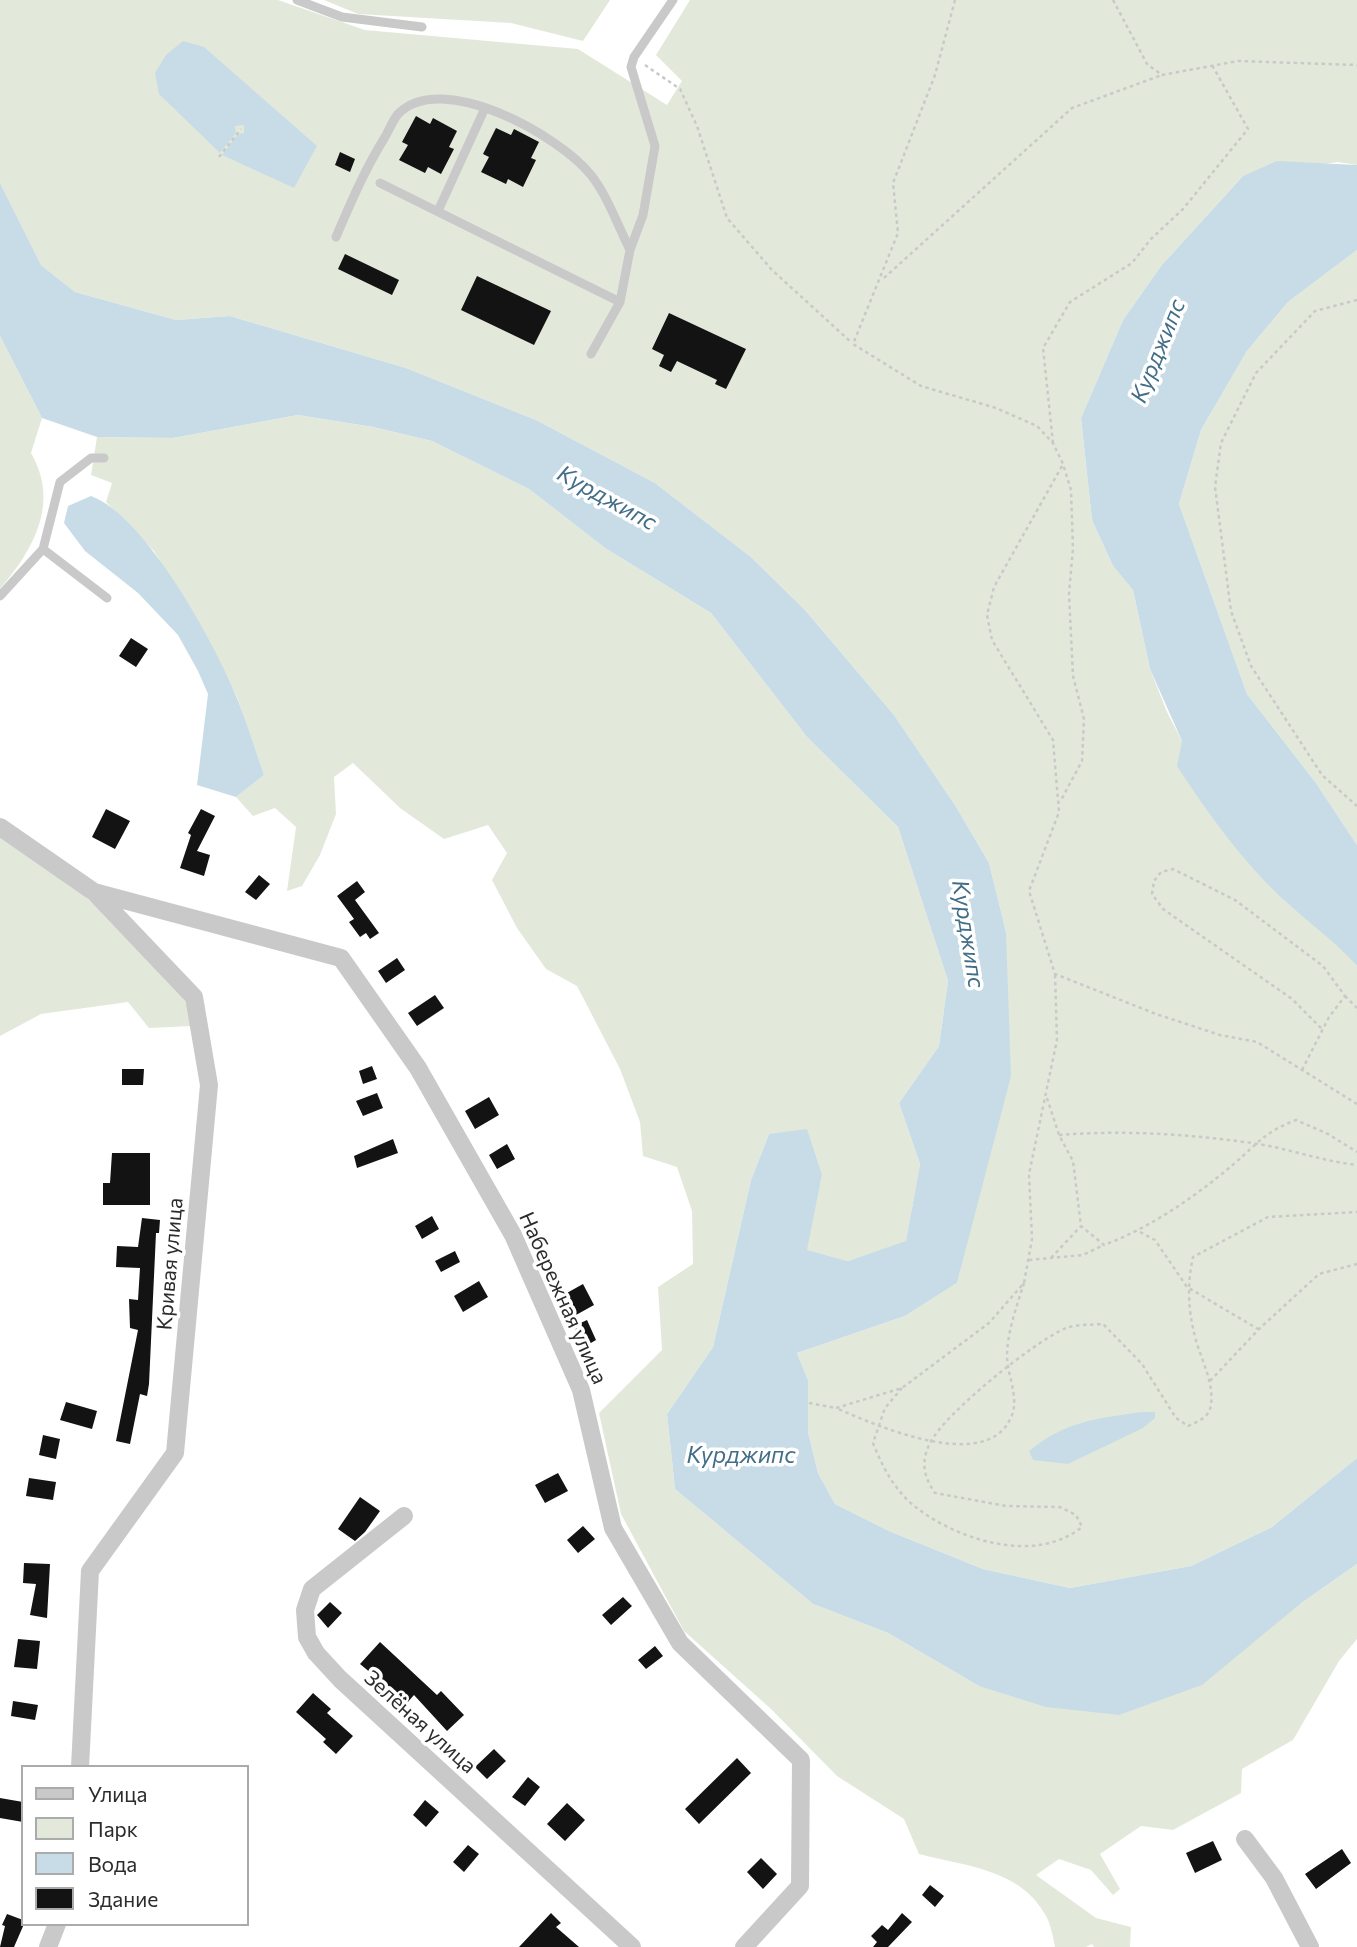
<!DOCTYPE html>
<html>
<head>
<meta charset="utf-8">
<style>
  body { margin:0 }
  #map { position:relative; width:1357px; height:1947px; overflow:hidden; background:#fff; font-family:Commissioner,sans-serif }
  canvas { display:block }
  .legend { position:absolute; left:21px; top:1765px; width:228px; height:161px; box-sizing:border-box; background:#fff; border:2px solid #ababab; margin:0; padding:9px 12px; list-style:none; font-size:21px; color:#2c2c2c }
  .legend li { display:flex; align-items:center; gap:14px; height:35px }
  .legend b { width:35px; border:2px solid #ababab }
</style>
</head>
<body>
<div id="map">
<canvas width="1357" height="1947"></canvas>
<ul class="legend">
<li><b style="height:9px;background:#c9c9c9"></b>Улица</li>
<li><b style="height:19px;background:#e3e9da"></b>Парк</li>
<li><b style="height:19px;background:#c8dce7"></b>Вода</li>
<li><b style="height:19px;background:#131313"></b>Здание</li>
</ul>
</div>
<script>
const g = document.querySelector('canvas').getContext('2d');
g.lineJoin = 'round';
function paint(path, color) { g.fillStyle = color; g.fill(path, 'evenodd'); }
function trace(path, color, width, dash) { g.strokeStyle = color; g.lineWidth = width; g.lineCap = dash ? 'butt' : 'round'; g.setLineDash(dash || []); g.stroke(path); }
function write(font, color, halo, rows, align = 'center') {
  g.font = font + ' Commissioner,sans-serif'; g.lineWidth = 7; g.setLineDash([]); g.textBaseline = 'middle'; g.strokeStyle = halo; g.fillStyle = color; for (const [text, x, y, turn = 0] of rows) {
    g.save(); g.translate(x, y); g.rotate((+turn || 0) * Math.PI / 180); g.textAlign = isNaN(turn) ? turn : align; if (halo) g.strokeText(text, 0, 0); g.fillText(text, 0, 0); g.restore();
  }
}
const green = new Path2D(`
  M 0,0 L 278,0 L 365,30 L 578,49 L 667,105 L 682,81 L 656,55 L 690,0 L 1357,0 L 1357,165 L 1338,162 L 1243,176 L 1161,266 L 1123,320 L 1081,418 L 1092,520 L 1113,566 L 1133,590 L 1150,669 L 1167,712 L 1182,741 L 1285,901 L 1338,944 L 1357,966 L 1357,1458 L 1272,1527 L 1191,1566 L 1070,1588 L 983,1569 L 889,1531 L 835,1504 L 818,1473 L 808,1432 L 808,1380 L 797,1353 L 905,1316 L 957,1283 L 990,1150 L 1006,932 L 989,863 L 955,805 L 894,715 L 805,610 L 751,557 L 655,483 L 536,420 L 406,368 L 230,316 L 176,320 L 75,292 L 41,265 L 0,183 Z
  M 324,0 L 610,0 L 583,41 L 511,23 L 358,14 Z
  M 1357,250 L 1357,845 L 1316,783 L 1247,694 L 1179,504 L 1201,430 L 1247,351 L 1288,302 Z
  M 0,336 L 42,418 L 31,453 C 60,503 34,549 0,589 Z
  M 298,415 L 373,427 L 432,441 L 529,489 L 605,548 L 711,613 L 807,737 L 898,827 L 948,981 L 939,1046 L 899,1103 L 920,1164 L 906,1242 L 848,1261 L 806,1250 L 822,1175 L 769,1134 L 751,1180 L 713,1347 L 667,1414 L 675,1489 L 813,1604 L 888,1633 L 979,1686 L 1300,1604 L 1357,1564 L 1357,1639 L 1339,1661 L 1293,1740 L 1242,1769 L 1241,1793 L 1173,1830 L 1141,1826 L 1100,1854 L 1120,1889 L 1113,1895 L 1091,1870 L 1059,1859 L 1036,1875 L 1096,1918 L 1131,1927 L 1130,1947 L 1094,1947 L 1092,1944 L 1086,1947 L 1055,1947 C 1053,1937 1051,1925 1046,1916 C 1021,1869 965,1866 919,1854 L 904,1819 L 837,1776 L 771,1709 L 684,1631 L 621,1514 L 599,1413 L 662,1350 L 658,1287 L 693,1264 L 692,1211 L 677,1167 L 643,1156 L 640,1122 L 620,1069 L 577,986 L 546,969 L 517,928 L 492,880 L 507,853 L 488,825 L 444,839 L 400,808 L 353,763 L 334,777 L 336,814 L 320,855 L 302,886 L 287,891 L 296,827 L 275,808 L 253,816 L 236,797 L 264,775 L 237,697 L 194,616 L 154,551 L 106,502 L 112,483 L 91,475 L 97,437 L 173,438 Z
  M 0,838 L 86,897 L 186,1000 L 192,1026 L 149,1028 L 128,1002 L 41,1014 L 0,1036 Z`);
const water = new Path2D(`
  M 183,41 L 204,47 L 317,146 L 294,188 L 222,155 L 238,134 L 244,133 L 244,125 L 235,126 L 236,133 L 220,153 L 159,94 L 155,73 L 166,55 Z
  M 1277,161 L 1357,165 L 1357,250 L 1288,302 L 1247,351 L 1201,430 L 1179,504 L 1247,694 L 1316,783 L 1357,845 L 1357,966 C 1335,941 1309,923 1285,901 C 1242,861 1209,815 1177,766 L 1182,741 L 1150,669 L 1133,590 L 1113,566 L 1092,520 L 1081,418 L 1123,320 L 1161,266 L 1243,176 Z
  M 0,183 L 41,265 L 75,292 L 176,320 L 230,316 L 406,368 L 536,420 L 655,483 L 751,557 L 805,610 L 894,715 L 955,805 L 989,863 L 1006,932 L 1011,1076 L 957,1283 L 905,1316 L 797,1353 L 808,1380 L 808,1432 L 818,1473 L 835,1504 L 889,1531 L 983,1569 L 1070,1588 L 1191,1566 L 1272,1527 L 1357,1458 L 1357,1564 L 1300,1604 L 1202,1685 L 1119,1715 L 1046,1707 L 979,1686 L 888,1633 L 813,1604 L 675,1489 L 667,1414 L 713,1347 L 751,1180 L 769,1134 L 807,1129 L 822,1175 L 807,1250 L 848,1261 L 906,1241 L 920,1164 L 899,1103 L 939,1046 L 948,981 L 898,827 L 807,737 L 711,613 L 605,548 L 529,489 L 432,441 L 373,427 L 298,415 L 173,438 L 97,437 L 42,418 L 0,336 Z
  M 91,496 C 146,516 215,644 237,698 C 247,723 255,749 264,775 L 236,797 L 197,785 L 208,694 L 198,671 L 178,635 L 138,593 L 85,551 L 64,523 L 68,506 Z
  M 1141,1412 L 1155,1412 L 1155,1418 L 1143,1428 L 1068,1464 L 1033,1460 L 1029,1451 C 1066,1421 1095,1419 1141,1412 Z`);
const building = new Path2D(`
  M 416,116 L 430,124 L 433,118 L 457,131 L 449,147 L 454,149 L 441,174 L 428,167 L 425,173 L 399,160 L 408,145 L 402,142 Z
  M 496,128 L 511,135 L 514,129 L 539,142 L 531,158 L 536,160 L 523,187 L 508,179 L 506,184 L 481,172 L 489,157 L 483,154 Z
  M 340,152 L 355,159 L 350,172 L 335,165 Z
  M 345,254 L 399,280 L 392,295 L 338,269 Z
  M 477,276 L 551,311 L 534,345 L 461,310 Z
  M 669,313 L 746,349 L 726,389 L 715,384 L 717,380 L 677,361 L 671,372 L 659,366 L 664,355 L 652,349 Z
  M 131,638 L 148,649 L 136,667 L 119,656 Z
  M 106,809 L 130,821 L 115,849 L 92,837 Z
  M 201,809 L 215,816 L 197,851 L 210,855 L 204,876 L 180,868 L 191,835 L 188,833 Z
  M 259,875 L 270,884 L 256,900 L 245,892 Z
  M 357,881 L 365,892 L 355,900 L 379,933 L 370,939 L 366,933 L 360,937 L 349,922 L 354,919 L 337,896 Z
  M 397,958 L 405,970 L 386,983 L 378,971 Z
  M 435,995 L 444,1008 L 417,1026 L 408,1013 Z
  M 372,1066 L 377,1079 L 363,1084 L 359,1071 Z
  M 122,1069 L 144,1069 L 143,1085 L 122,1085 Z
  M 377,1093 L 383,1108 L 363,1116 L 356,1101 Z
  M 489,1097 L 499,1115 L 475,1129 L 465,1111 Z
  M 393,1139 L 398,1153 L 357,1168 L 354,1156 Z
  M 507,1144 L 515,1159 L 497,1169 L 489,1155 Z
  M 112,1153 L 150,1153 L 150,1205 L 103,1205 L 103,1183 L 110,1183 Z
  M 432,1216 L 439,1229 L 422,1239 L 415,1226 Z
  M 142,1218 L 160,1220 L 159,1233 L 156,1233 L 149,1384 L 147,1396 L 140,1394 L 130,1444 L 116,1441 L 138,1330 L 130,1328 L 129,1299 L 138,1300 L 140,1268 L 116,1267 L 117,1246 L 138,1247 Z
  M 455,1251 L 460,1262 L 441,1272 L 435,1261 Z
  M 479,1281 L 488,1297 L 463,1312 L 454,1296 Z
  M 583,1284 L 594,1305 L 576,1315 L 565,1294 Z
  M 587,1320 L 596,1340 L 584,1347 L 574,1326 Z
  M 66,1402 L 97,1411 L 92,1429 L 60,1420 Z
  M 43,1435 L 60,1439 L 56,1459 L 39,1455 Z
  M 558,1473 L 568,1491 L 545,1503 L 535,1485 Z
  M 29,1478 L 56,1482 L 53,1500 L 26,1496 Z
  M 360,1497 L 380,1511 L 365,1532 L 355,1541 L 338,1529 Z
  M 583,1526 L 595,1539 L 578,1553 L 567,1540 Z
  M 24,1563 L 50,1564 L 47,1618 L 30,1615 L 36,1584 L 23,1583 Z
  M 623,1597 L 632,1606 L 611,1625 L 602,1615 Z
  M 330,1602 L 342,1613 L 328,1628 L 317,1615 Z
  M 18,1639 L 40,1641 L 37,1669 L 14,1667 Z
  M 380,1642 L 437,1695 L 441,1691 L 464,1715 L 447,1731 L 414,1695 L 407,1703 L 360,1664 Z
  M 655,1646 L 663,1656 L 646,1669 L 638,1660 Z
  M 313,1693 L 331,1709 L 327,1713 L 353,1736 L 336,1754 L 323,1742 L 326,1739 L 296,1712 Z
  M 13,1701 L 38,1705 L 35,1720 L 11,1716 Z
  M 494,1749 L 506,1761 L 487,1779 L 475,1767 Z
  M 737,1758 L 751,1773 L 699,1824 L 685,1809 Z
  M 528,1777 L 540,1787 L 525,1806 L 512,1797 Z
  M 0,1798 L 23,1802 L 23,1822 L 0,1818 Z
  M 425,1800 L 439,1812 L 426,1827 L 413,1815 Z
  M 567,1803 L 585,1820 L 565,1841 L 547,1824 Z
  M 1213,1841 L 1222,1860 L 1195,1873 L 1186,1853 Z
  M 468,1845 L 479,1854 L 464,1872 L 453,1862 Z
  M 1342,1849 L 1351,1863 L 1316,1889 L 1305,1874 Z
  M 761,1858 L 777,1874 L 763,1889 L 747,1872 Z
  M 930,1885 L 944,1896 L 935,1907 L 922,1895 Z
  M 551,1913 L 561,1923 L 556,1927 L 579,1947 L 519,1947 Z
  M 902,1913 L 912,1922 L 888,1947 L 873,1947 L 877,1942 L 871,1936 L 882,1925 L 888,1930 Z
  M 7,1914 L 23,1920 L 24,1924 L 14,1947 L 0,1947 L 5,1926 L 2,1925 Z`);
const path = new Path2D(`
  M 955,0 L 935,75 L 893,183 L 898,233 L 853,344 L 921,386 L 996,408 L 1037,426 L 1053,443 L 1063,464 L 1071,490 L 1073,548 L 1069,594 L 1073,676 L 1084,719 L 1082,761 L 1060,802
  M 1113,0 L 1147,64 L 1162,75 L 1238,61 L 1357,65
  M 645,65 L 680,89 L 697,126 L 727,218 L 772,270 L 852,343
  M 219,157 L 241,129
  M 884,278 L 1072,108 L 1162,75
  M 1357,300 L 1315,311 L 1256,373 L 1221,443 L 1215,487 L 1231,611 L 1251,666 L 1322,775 L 1357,806
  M 1053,443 L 1043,348 L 1070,302 L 1132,263 L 1151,239 L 1183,209 L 1248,129 L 1212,65
  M 1062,466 L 994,587 L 987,615 L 992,640 L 1053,740 L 1059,812 L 1029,891 L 1055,974 L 1156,1014 L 1220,1035 L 1257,1042 L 1357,1104
  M 1345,996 L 1357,1008
  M 1302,1070 L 1329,1017 L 1345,996 L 1323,966 L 1235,900 L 1173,869 L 1161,872 L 1154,881 L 1152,894 L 1163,909 L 1292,999 L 1323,1030
  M 1047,1098 L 1059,1135 L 1073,1161 L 1081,1226 L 1104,1245 C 1152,1227 1196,1196 1235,1163 C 1259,1142 1265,1132 1296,1120 L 1328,1134 L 1357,1152
  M 1059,1135 C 1124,1130 1188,1134 1252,1143 C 1287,1148 1321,1161 1357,1165
  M 1140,1232 L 1155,1240 L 1187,1287 L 1258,1329
  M 1051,1258 L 1081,1226
  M 1029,1260 L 1083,1255 L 1104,1245
  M 1024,1283 C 1017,1305 1007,1333 1007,1356 C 1007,1374 1019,1397 1012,1415 C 989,1476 875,1425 836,1408 L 902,1388 L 989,1323 L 1024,1283 L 1032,1239 L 1029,1174 L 1057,1040 L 1055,974
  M 1210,1381 L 1259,1329 L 1319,1274 L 1357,1264
  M 902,1388 L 885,1408 L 873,1443 C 882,1466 894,1489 913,1505 C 956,1540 1035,1565 1082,1527 L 1076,1515 L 1060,1507 L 1006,1506 L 935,1493 C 923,1476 921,1461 930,1443 C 945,1413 1035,1341 1066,1328 C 1077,1324 1092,1325 1103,1324 L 1142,1364 L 1176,1418 L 1188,1426 C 1198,1421 1209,1418 1211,1405 C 1214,1381 1201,1360 1195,1337 C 1188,1309 1187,1284 1193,1257 L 1268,1217 L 1357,1212
  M 809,1403 L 836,1408`);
const lane = new Path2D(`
  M 297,0 L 342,17 L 422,27
  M 380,183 L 620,302
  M 438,211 L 485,108
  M 336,237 C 351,202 365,169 385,137 C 389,130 393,120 398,114 C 442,69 560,136 591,175 C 607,195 618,226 630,250
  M 591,354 L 620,302 L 630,250 L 643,215 L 655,146 L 631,67 L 634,57 L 673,0
  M 43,549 L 107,598
  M 0,596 L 43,549 L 60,482 L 91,458 L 104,458`);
const street = new Path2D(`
  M 0,827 L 94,892 L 194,997 L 209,1085 L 175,1453 L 90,1571 L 80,1767
  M 94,892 L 341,958 L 418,1068 L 513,1235 L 581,1390 L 613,1528 L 680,1643 L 801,1760 L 800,1886 L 744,1947
  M 404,1516 L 312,1589 L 305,1610 L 307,1637 L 316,1653 L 340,1679 L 632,1947
  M 1245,1839 L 1274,1878 L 1310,1947
  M 48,1947 L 57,1924`);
const streetNames = [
  ["Кривая улица",170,1264,-85],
  ["Набережная улица",563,1298,66],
  ["Зелёная улица",420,1722,42]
];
const waterNames = [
  ["Курджипс",1158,351,-68],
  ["Курджипс",607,498,29],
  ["Курджипс",968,934,81],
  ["Курджипс",741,1455]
];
paint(green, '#e3e9da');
paint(water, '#c8dce7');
paint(building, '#131313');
trace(path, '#c9c9c9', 2.5, [3.5, 3.5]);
trace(lane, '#c9c9c9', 9);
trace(street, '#c9c9c9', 18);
write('21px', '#2c2c2c', '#fff', streetNames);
write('italic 23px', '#426e87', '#fff', waterNames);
</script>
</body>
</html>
